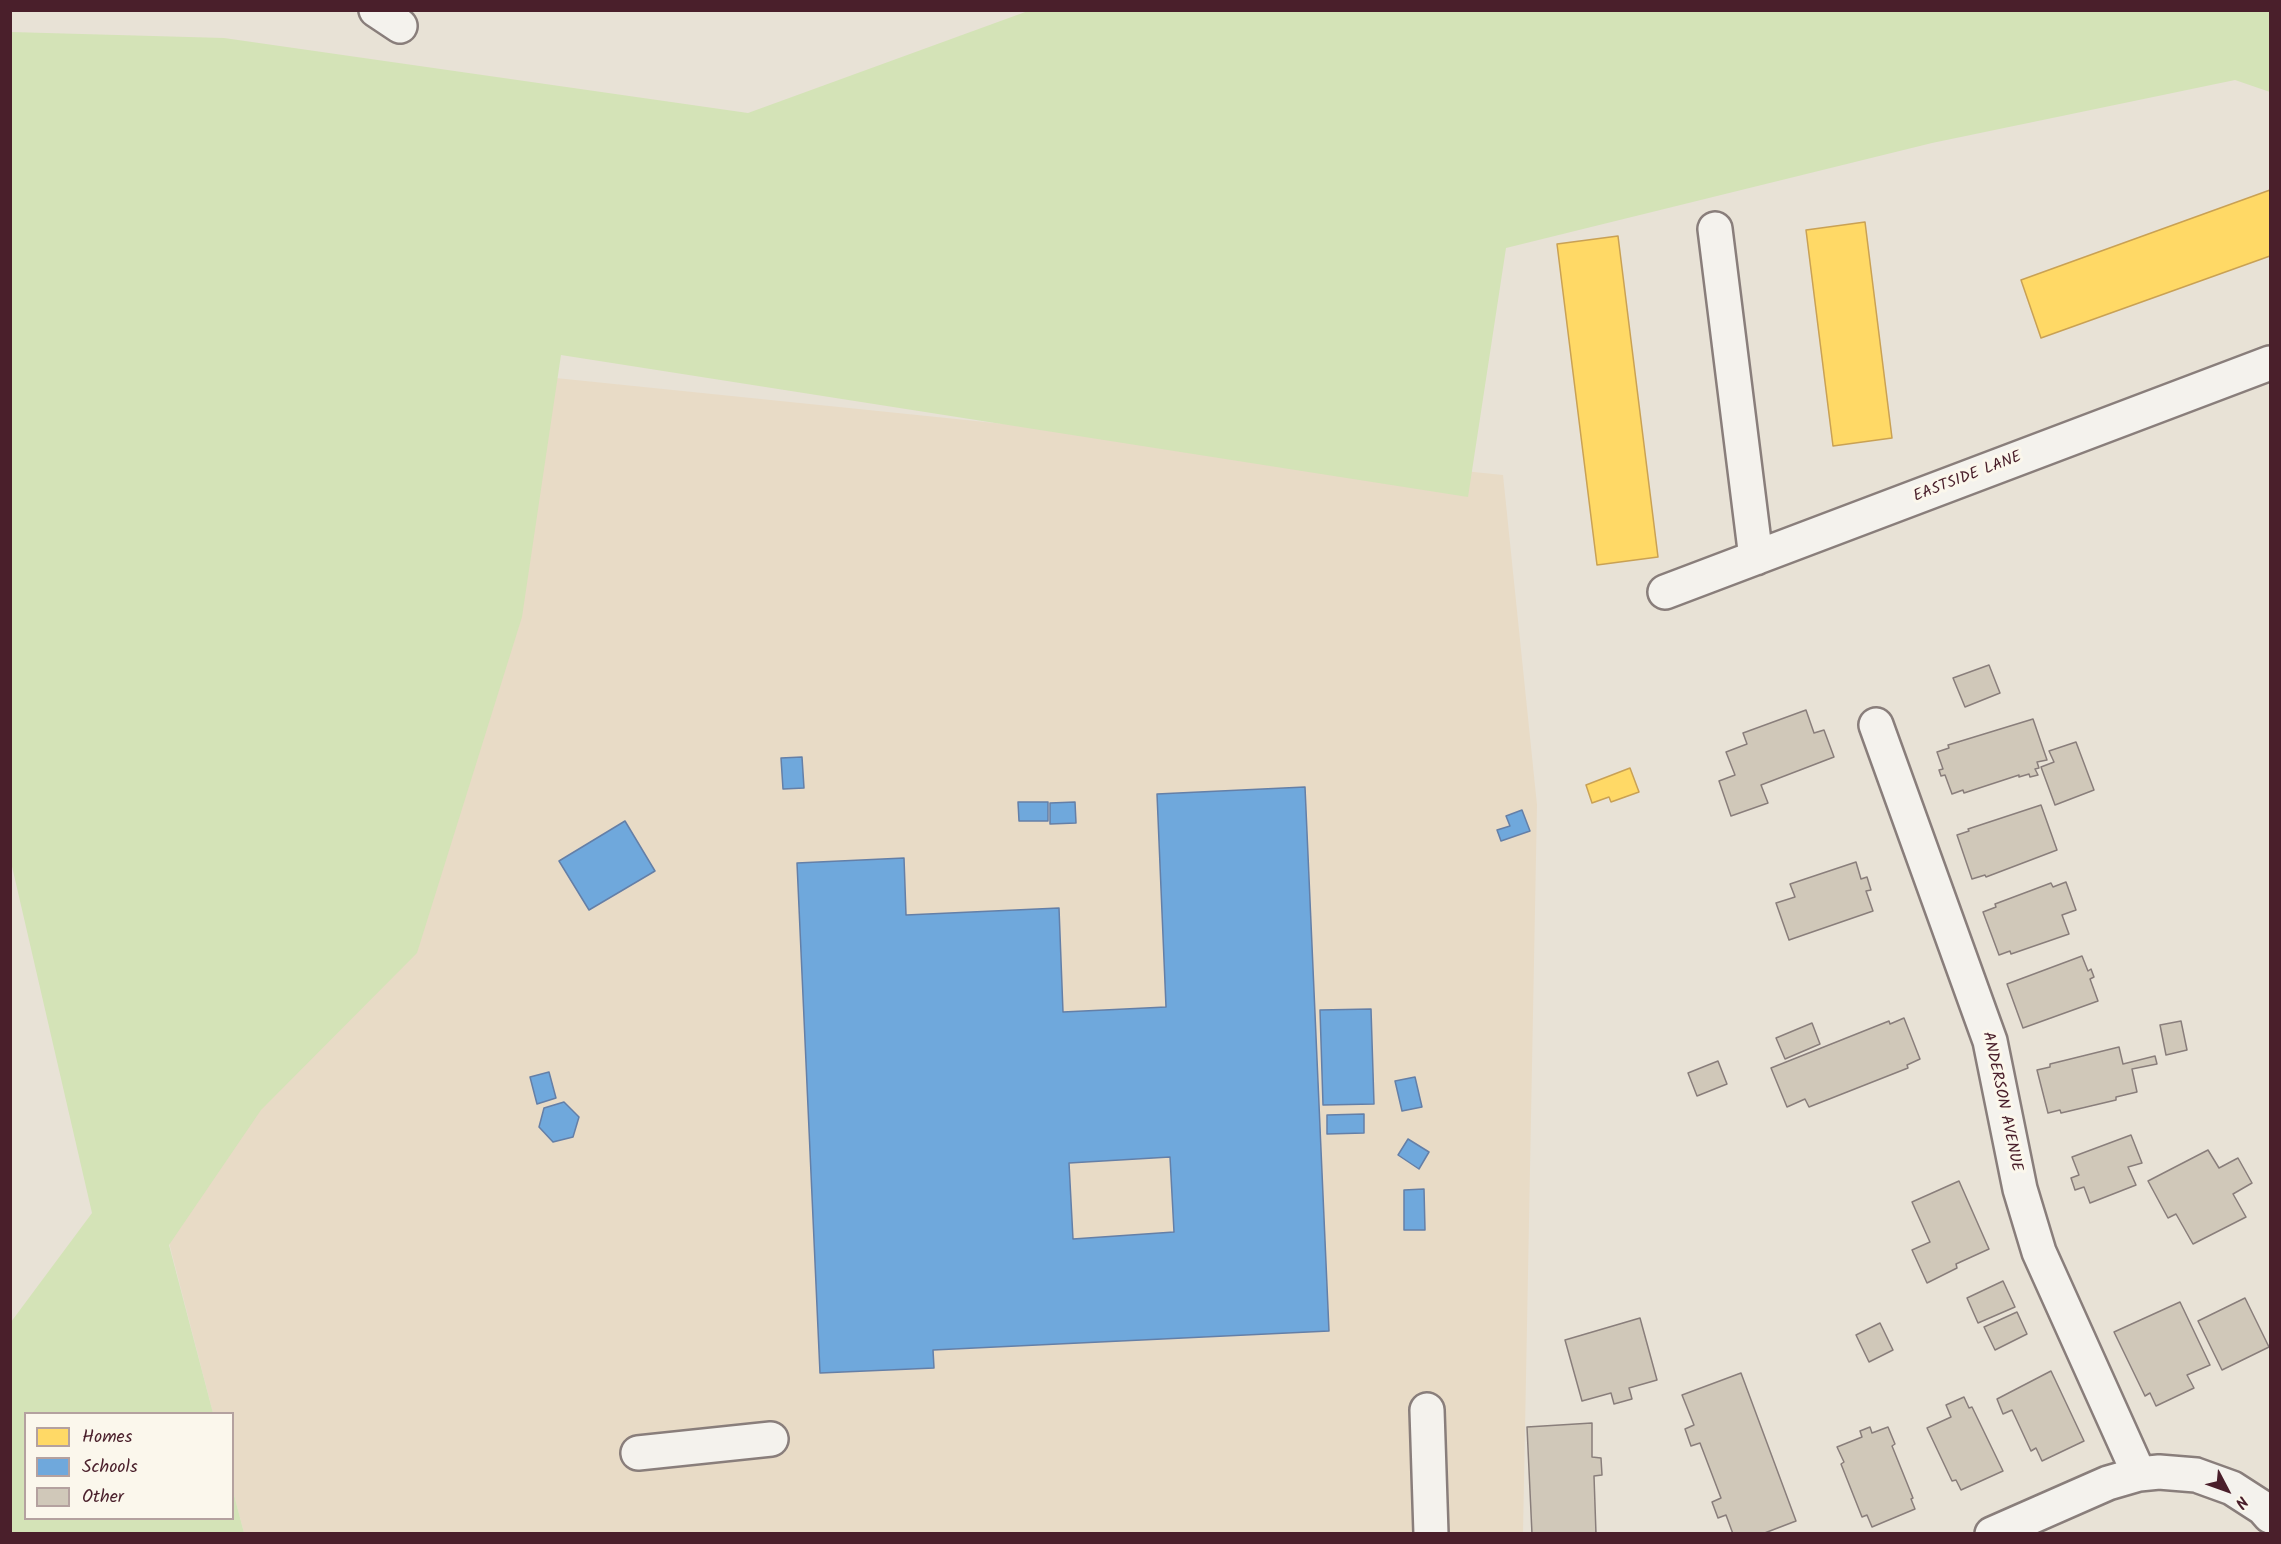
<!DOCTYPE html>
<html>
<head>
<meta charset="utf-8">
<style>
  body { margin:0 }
  #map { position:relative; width:2281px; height:1544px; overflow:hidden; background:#e8e2d6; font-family:Kalam,sans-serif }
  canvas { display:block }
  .frame { position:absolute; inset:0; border:12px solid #4a1f2b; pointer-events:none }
  .legend { position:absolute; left:24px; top:1412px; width:210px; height:108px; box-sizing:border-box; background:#fbf7ec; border:2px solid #b4a19f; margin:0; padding:8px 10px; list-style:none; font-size:18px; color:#4a1f2b }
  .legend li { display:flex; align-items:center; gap:12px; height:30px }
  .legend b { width:30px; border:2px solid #b4a19f }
  .north { position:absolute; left:2197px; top:1460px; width:60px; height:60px; -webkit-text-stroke:4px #fbf7ec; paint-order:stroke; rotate:131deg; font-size:16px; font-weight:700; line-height:24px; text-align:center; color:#4a1f2b }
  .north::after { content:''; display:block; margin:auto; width:21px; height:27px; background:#4a1f2b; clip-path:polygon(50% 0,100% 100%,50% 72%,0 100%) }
</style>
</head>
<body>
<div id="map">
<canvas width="2281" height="1544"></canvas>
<div class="frame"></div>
<ul class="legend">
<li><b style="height:16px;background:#ffd966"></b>Homes</li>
<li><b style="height:16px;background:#6fa8dc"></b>Schools</li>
<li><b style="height:16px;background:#d0c8b9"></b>Other</li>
</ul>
<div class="north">N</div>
</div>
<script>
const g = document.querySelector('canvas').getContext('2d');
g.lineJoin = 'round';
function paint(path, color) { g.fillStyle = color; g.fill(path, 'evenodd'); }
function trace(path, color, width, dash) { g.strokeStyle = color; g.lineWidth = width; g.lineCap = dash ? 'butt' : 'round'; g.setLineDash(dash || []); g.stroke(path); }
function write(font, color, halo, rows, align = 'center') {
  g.font = font + ' Kalam,sans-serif'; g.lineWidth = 6; g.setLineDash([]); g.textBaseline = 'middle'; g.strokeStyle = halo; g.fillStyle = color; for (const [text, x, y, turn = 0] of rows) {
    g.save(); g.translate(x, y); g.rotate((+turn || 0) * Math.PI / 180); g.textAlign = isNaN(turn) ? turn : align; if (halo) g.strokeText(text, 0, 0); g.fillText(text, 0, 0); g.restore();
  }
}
const built = new Path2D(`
  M 292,351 L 1503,475 L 1537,805 L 1523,1533 L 244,1533 L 233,1491 L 232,1414 L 213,1413 L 11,631 L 10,438 Z`);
const green = new Path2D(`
  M 1028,11 L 2270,11 L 2270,92 L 2235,80 L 1932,143 L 1506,248 L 1468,497 L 561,355 L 522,617 L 417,953 L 261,1110 L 169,1245 L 213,1413 L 26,1414 L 26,1518 L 232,1518 L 233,1491 L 244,1533 L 11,1533 L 11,1322 L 92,1213 L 11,862 L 11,32 L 224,38 L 748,113 Z`);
const homes = new Path2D(`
  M 2270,190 L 2270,256 L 2041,338 L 2021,280 Z
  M 1865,222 L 1892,438 L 1833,446 L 1806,230 Z
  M 1618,236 L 1658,557 L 1597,565 L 1557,244 Z
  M 1630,768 L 1639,792 L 1611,802 L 1609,797 L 1592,803 L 1586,785 Z`);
const schools = new Path2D(`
  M 802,757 L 804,788 L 783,789 L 781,758 Z
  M 1305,787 L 1329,1331 L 933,1350 L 934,1368 L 820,1373 L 797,863 L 904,858 L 906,915 L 1059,908 L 1063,1012 L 1166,1007 L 1157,794 ZM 1170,1157 L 1174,1232 L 1073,1239 L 1069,1163 Z
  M 1018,802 L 1048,802 L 1048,821 L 1019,821 Z
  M 1075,802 L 1076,823 L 1050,824 L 1050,803 Z
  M 1522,810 L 1530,831 L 1501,841 L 1497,830 L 1510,826 L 1506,816 Z
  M 625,821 L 655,871 L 589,910 L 559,861 Z
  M 1371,1009 L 1374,1104 L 1323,1105 L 1320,1010 Z
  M 549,1072 L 556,1098 L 537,1104 L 530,1077 Z
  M 1415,1077 L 1422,1107 L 1402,1111 L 1395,1081 Z
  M 564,1102 L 579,1117 L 573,1137 L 553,1142 L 539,1127 L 544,1108 Z
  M 1364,1114 L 1364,1133 L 1327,1134 L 1327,1115 Z
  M 1408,1139 L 1429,1152 L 1419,1169 L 1398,1155 Z
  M 1424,1189 L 1425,1230 L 1404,1230 L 1404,1190 Z`);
const building = new Path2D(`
  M 1989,665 L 2000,693 L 1965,707 L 1953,678 Z
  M 1806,710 L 1814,733 L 1824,730 L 1834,757 L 1761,785 L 1768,803 L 1731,816 L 1719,781 L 1735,775 L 1726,752 L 1747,744 L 1743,733 Z
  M 2033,719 L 2047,760 L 2037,762 L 2039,768 L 2035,769 L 2038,775 L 2030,777 L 2029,774 L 2019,777 L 2019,775 L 1964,793 L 1963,790 L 1952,794 L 1945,775 L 1941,776 L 1939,770 L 1943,769 L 1937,752 L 1949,748 L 1948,745 Z
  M 2076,742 L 2094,790 L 2055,805 L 2041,767 L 2054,762 L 2049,751 Z
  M 2041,805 L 2057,850 L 1986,877 L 1985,875 L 1972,879 L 1957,835 L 1969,831 L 1968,829 Z
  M 1856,862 L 1861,879 L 1867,877 L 1871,890 L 1866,891 L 1873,911 L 1789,940 L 1776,903 L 1795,897 L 1790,884 Z
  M 2066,882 L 2076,910 L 2062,915 L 2069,934 L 2011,954 L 2010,951 L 1999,955 L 1983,912 L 1996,907 L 1995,904 L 2051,883 L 2053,887 Z
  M 2082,956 L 2088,971 L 2091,969 L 2094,977 L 2090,979 L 2098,1001 L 2023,1028 L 2007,984 Z
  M 1904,1018 L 1920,1059 L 1907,1065 L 1908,1068 L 1809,1107 L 1805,1099 L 1787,1107 L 1771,1068 L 1889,1021 L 1890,1024 Z
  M 2181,1021 L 2187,1050 L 2166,1055 L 2160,1025 Z
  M 1812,1023 L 1820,1044 L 1785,1059 L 1776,1038 Z
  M 2119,1047 L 2123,1064 L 2155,1056 L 2157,1064 L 2132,1069 L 2137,1092 L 2116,1097 L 2116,1100 L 2061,1113 L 2060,1110 L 2048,1113 L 2037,1070 L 2050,1067 L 2050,1064 Z
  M 1718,1061 L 1727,1084 L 1697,1096 L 1688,1073 Z
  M 2131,1135 L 2142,1163 L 2128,1167 L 2136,1185 L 2090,1203 L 2084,1187 L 2075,1190 L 2071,1178 L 2079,1175 L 2072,1157 Z
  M 2208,1150 L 2219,1168 L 2238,1158 L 2252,1183 L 2233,1194 L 2246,1217 L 2193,1244 L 2176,1214 L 2168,1218 L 2148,1181 Z
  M 1959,1181 L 1989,1249 L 1956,1264 L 1957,1268 L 1927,1283 L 1912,1250 L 1930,1242 L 1912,1202 Z
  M 2003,1281 L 2015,1307 L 1978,1323 L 1967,1298 Z
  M 2245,1298 L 2269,1347 L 2222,1370 L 2198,1321 Z
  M 2180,1302 L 2210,1365 L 2187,1375 L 2194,1388 L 2156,1406 L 2150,1393 L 2145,1396 L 2114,1332 Z
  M 2017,1312 L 2027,1334 L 1995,1350 L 1984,1327 Z
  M 1640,1318 L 1657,1380 L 1629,1388 L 1632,1399 L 1614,1404 L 1611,1393 L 1582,1401 L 1565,1340 Z
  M 1880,1323 L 1893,1350 L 1869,1362 L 1856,1335 Z
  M 2051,1371 L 2084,1441 L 2042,1461 L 2036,1448 L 2031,1451 L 2012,1410 L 2003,1414 L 1997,1399 Z
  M 1741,1373 L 1796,1521 L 1762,1534 L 1733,1534 L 1726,1515 L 1718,1518 L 1712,1502 L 1721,1498 L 1700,1443 L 1691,1446 L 1685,1429 L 1694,1425 L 1682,1395 Z
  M 1964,1397 L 1969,1408 L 1972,1407 L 2003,1471 L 1961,1490 L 1956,1480 L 1952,1481 L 1927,1428 L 1951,1417 L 1946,1405 Z
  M 1592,1423 L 1592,1457 L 1601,1458 L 1602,1475 L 1594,1476 L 1596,1534 L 1532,1534 L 1527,1427 Z
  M 1870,1427 L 1872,1433 L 1888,1427 L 1895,1444 L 1892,1446 L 1913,1498 L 1911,1499 L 1915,1509 L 1872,1527 L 1867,1515 L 1862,1517 L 1841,1464 L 1844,1462 L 1837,1447 L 1862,1437 L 1860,1431 Z`);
const minor = new Path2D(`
  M 376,10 L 400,26
  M 1715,229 L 1756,558
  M 1665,592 L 2270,363
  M 1876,725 L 1990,1041 L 2020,1189 L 2039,1252 L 2139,1474
  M 1427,1410 L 1431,1534
  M 638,1453 L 771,1439
  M 1992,1534 L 2108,1483 L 2139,1474 L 2159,1472 L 2196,1475 L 2232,1488 L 2263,1508 L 2270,1516`);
const streetNames = [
  ["EASTSIDE LANE",1968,478,-21],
  ["ANDERSON AVENUE",2001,1102,78]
];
paint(built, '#e8dbc6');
paint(green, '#d4e3b7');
paint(homes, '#ffd966');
trace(homes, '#c9a154', 1.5);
paint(schools, '#6fa8dc');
trace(schools, '#647fa7', 1.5);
paint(building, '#d0c8b9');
trace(building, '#897e7b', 1.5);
trace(minor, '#897e7b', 38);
trace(minor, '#f4f2ed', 33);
write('16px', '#4a1f2b', '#fbf7ec', streetNames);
</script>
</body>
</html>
